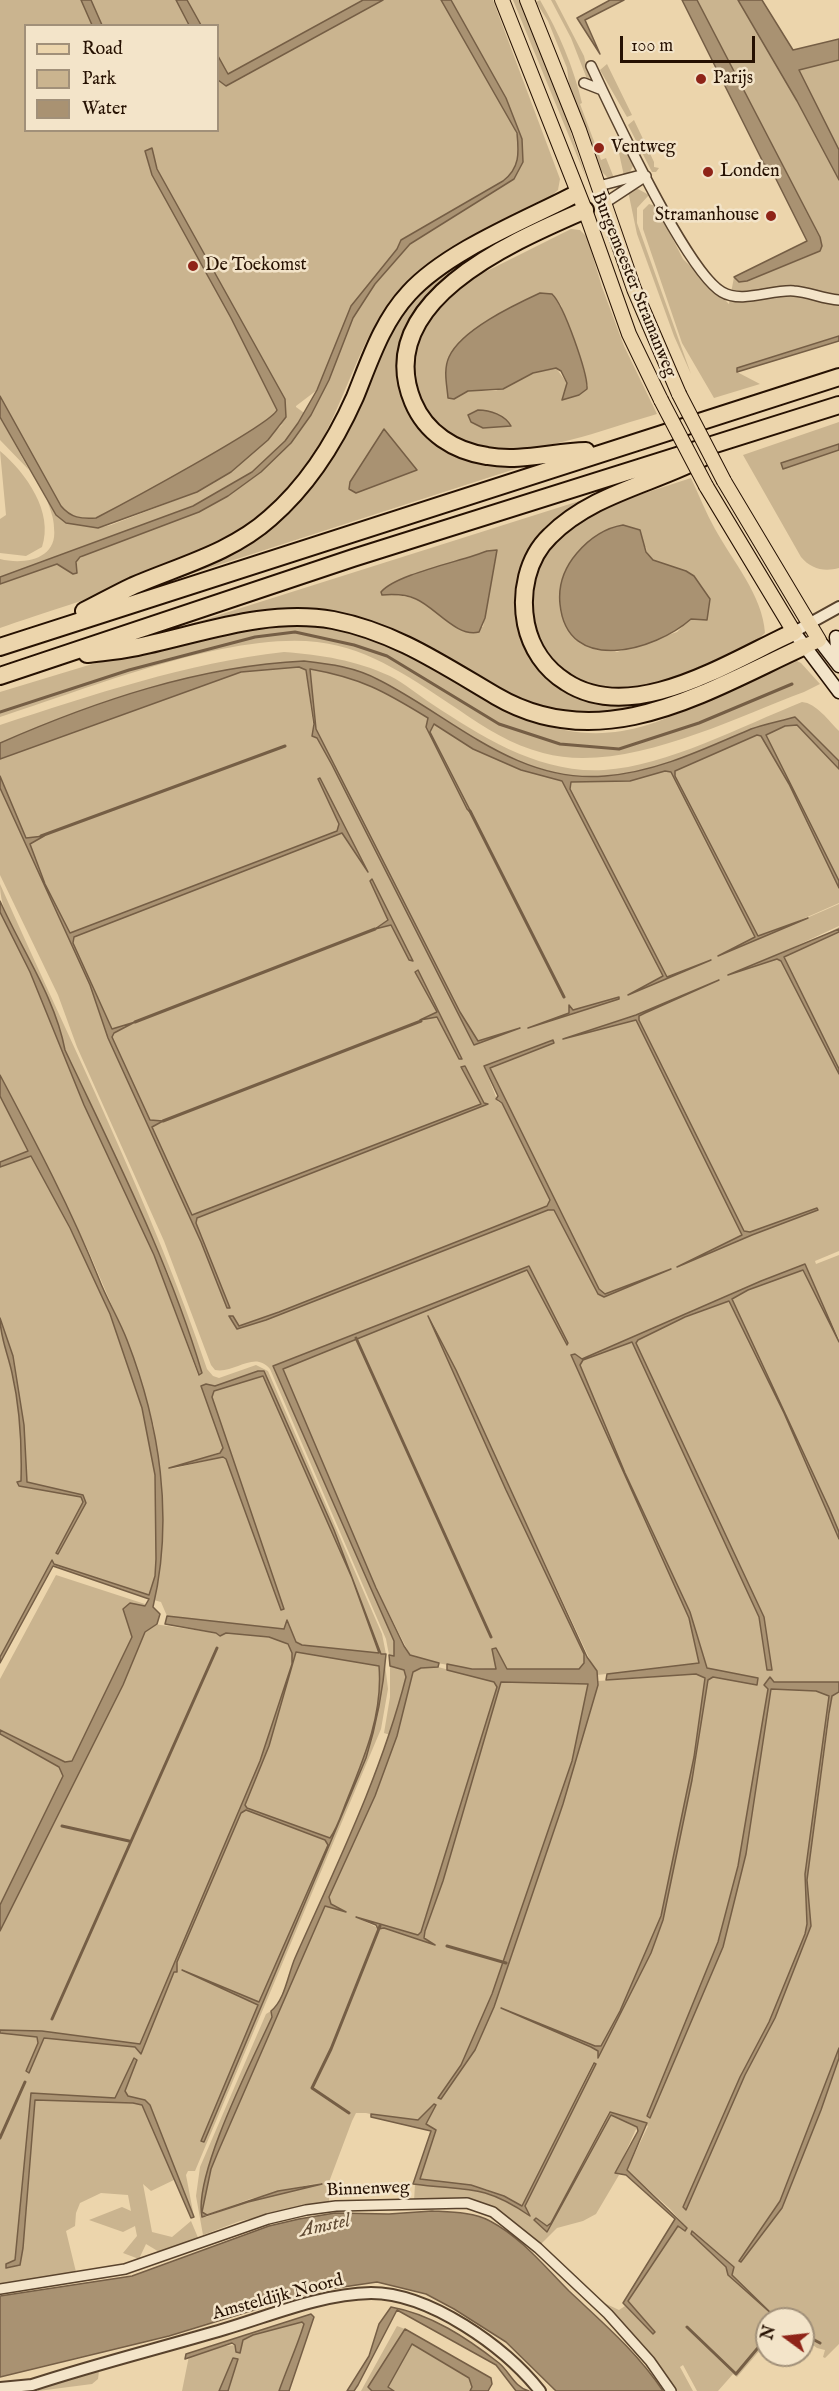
<!DOCTYPE html>
<html>
<head>
<meta charset="utf-8">
<style>
  body { margin:0 }
  #map { position:relative; width:839px; height:2391px; overflow:hidden; background:#ecd5ac; font-family:"IM FELL English",serif }
  canvas { display:block }
  .legend { position:absolute; left:24px; top:24px; width:195px; height:108px; box-sizing:border-box; background:#f3e4c9; border:2px solid #a19079; margin:0; padding:8px 10px; list-style:none; font-size:18px; color:#261102 }
  .legend li { display:flex; align-items:center; gap:12px; height:30px }
  .legend b { width:30px; border:2px solid #a19079 }
  .north { position:absolute; left:755px; top:2307px; width:60px; height:60px; box-sizing:border-box; background:#f3e4c9; border:2px solid #a19079; border-radius:50%; rotate:285deg; font-size:16px; font-weight:700; line-height:24px; text-align:center; color:#261102 }
  .north::after { content:''; display:block; margin:auto; width:21px; height:27px; background:#8f2418; clip-path:polygon(50% 0,100% 100%,50% 72%,0 100%) }
  .scale { position:absolute; left:620px; top:36px; width:135px; height:27px; box-sizing:border-box; border:3px solid #261102; border-top:0; padding-left:8px; font-size:18px; line-height:21px; white-space:nowrap; color:#261102; -webkit-text-stroke:4px #f3e4c9; paint-order:stroke }
</style>
</head>
<body>
<div id="map">
<canvas width="839" height="2391"></canvas>
<ul class="legend">
<li><b style="height:8px;background:#ecd5ac"></b>Road</li>
<li><b style="height:16px;background:#cab48f"></b>Park</li>
<li><b style="height:16px;background:#a99272"></b>Water</li>
</ul>
<div class="north">N</div>
<div class="scale">100 m</div>
</div>
<script>
const g = document.querySelector('canvas').getContext('2d');
g.lineJoin = 'round';
function paint(path, color) { g.fillStyle = color; g.fill(path, 'evenodd'); }
function trace(path, color, width, dash) { g.strokeStyle = color; g.lineWidth = width; g.lineCap = dash ? 'butt' : 'round'; g.setLineDash(dash || []); g.stroke(path); }
function write(font, color, halo, rows, align = 'center') {
  g.font = font + ' "IM FELL English",serif'; g.lineWidth = 5; g.setLineDash([]); g.textBaseline = 'middle'; g.strokeStyle = halo; g.fillStyle = color; for (const [text, x, y, turn = 0] of rows) {
    g.save(); g.translate(x, y); g.rotate((+turn || 0) * Math.PI / 180); g.textAlign = isNaN(turn) ? turn : align; if (halo) g.strokeText(text, 0, 0); g.fillText(text, 0, 0); g.restore();
  }
}
const green = new Path2D(`
  M 0,0 L 447,0 L 512,119 L 516,133 L 522,139 L 506,98 L 451,0 L 493,0 L 560,179 L 558,190 L 548,199 C 530,206 514,219 497,229 C 440,262 397,279 366,342 C 340,397 323,457 279,500 C 214,565 86,598 0,628 L 0,559 C 23,565 58,560 54,528 C 54,518 50,509 47,500 C 57,516 64,524 84,526 L 70,522 L 0,409 ZM 26,26 L 218,26 L 218,130 L 26,130 ZM 321,387 L 307,415 L 296,407 L 296,406 ZM 283,424 L 231,472 L 197,492 L 111,525 L 98,528 L 84,526 ZM 85,547 L 86,554 L 78,560 L 71,573 L 59,557 Z
  M 513,0 L 520,0 L 556,89 L 587,180 Z
  M 540,0 C 559,33 573,66 582,103 L 580,104 L 601,160 L 606,158 L 614,178 L 607,177 L 600,170 L 569,84 L 567,68 L 548,21 L 536,2 Z
  M 551,0 L 555,0 L 584,56 L 590,80 L 587,79 L 571,38 Z
  M 697,0 L 738,0 L 797,101 L 839,180 L 839,336 L 737,368 L 737,372 L 760,384 L 714,398 L 682,343 L 643,229 L 643,210 L 649,204 L 656,206 L 683,259 L 729,304 L 734,277 L 747,281 L 814,254 L 822,246 L 820,236 Z
  M 839,60 L 839,150 L 799,70 Z
  M 607,64 L 632,115 L 627,117 L 600,70 Z
  M 634,120 L 654,162 L 654,167 L 659,168 L 656,172 L 652,172 L 628,125 Z
  M 627,150 L 633,166 L 629,174 L 624,176 L 619,153 Z
  M 632,189 L 638,189 L 649,195 L 637,208 L 637,223 L 691,374 L 674,336 L 637,234 L 628,191 Z
  M 571,229 L 580,230 L 587,237 L 602,287 L 624,346 L 657,414 C 604,429 545,454 489,449 C 462,447 431,429 421,403 C 402,358 422,312 461,284 C 470,278 483,273 493,268 C 519,255 545,242 571,229 ZM 540,293 L 553,294 L 561,305 L 588,386 L 562,399 L 567,383 L 556,368 L 533,373 L 496,391 L 468,391 L 454,348 L 479,326 Z
  M 466,258 L 402,349 L 433,437 L 546,459 L 144,589 L 298,499 L 389,326 L 421,287 Z
  M 0,417 L 29,470 L 0,440 Z
  M 839,422 L 839,568 C 824,572 811,569 801,557 L 743,455 Z
  M 0,451 C 26,473 54,512 42,547 L 26,556 L 0,553 L 0,519 L 6,515 Z
  M 691,478 C 699,495 706,513 715,529 C 732,560 763,596 765,633 L 750,646 L 687,676 L 631,692 L 589,689 L 548,663 L 531,625 L 534,568 L 561,531 L 593,510 ZM 646,547 C 647,569 680,564 692,575 C 699,582 703,592 709,599 L 677,632 L 617,652 L 597,650 L 573,636 L 561,613 L 559,595 Z
  M 592,497 C 573,509 554,519 540,535 C 497,584 514,676 578,697 C 604,705 634,703 661,700 L 639,708 L 595,716 L 544,711 L 338,616 L 143,639 ZM 497,550 L 483,627 C 452,615 416,592 383,595 L 385,588 L 447,564 Z
  M 300,619 C 328,626 366,631 392,643 C 469,678 529,746 622,731 C 684,721 735,677 795,660 L 801,663 L 820,684 L 804,692 C 729,720 622,775 543,753 C 512,745 485,728 459,710 C 415,681 371,648 317,642 C 226,632 88,689 0,717 L 0,692 L 122,655 Z
  M 284,652 C 322,655 355,660 390,676 C 404,683 418,695 432,704 C 482,737 540,774 604,770 C 667,766 742,726 802,702 C 816,703 829,721 839,731 L 839,903 L 719,956 L 839,904 L 839,926 L 766,960 L 777,959 L 784,963 L 839,1074 L 839,1251 L 815,1261 L 816,1264 L 839,1255 L 839,1339 L 805,1265 L 761,1281 L 672,1320 L 676,1321 L 729,1301 L 784,1413 L 839,1539 L 839,1682 L 774,1682 L 770,1677 L 767,1688 L 816,1691 L 829,1696 L 805,1874 L 807,1924 L 805,1934 L 769,2022 L 740,2077 L 683,2207 L 686,2209 L 745,2075 L 775,2018 L 811,1926 L 807,1880 L 832,1696 L 839,1692 L 839,2048 L 780,2201 L 741,2262 L 782,2208 L 839,2058 L 839,2344 L 825,2358 L 823,2357 L 825,2350 L 817,2348 L 803,2338 L 803,2319 L 767,2319 L 767,2342 L 737,2377 L 733,2374 L 718,2391 L 697,2391 L 683,2365 L 680,2367 L 693,2391 L 675,2391 L 644,2346 L 600,2301 L 619,2310 L 625,2306 L 653,2334 L 654,2332 L 627,2302 L 679,2225 L 687,2228 L 670,2209 L 627,2170 L 648,2126 L 640,2120 L 634,2122 L 609,2112 L 551,2223 L 547,2226 L 536,2218 L 534,2220 L 547,2231 L 611,2115 L 637,2127 L 616,2173 L 619,2175 L 596,2214 L 583,2221 L 557,2228 L 539,2246 L 510,2219 L 496,2210 L 414,2201 L 415,2184 L 433,2133 L 427,2127 L 366,2113 L 356,2113 L 352,2121 L 329,2182 L 329,2203 L 240,2221 L 203,2235 L 196,2196 L 200,2167 L 266,2014 L 271,2011 L 272,2017 L 211,2161 L 201,2210 L 206,2217 L 239,2204 L 321,2182 L 250,2199 L 207,2215 L 202,2212 L 211,2169 L 280,2009 L 277,2006 L 385,1753 L 390,1735 L 384,1733 L 390,1697 L 390,1666 L 438,1667 L 494,1682 L 497,1687 L 421,1932 L 418,1935 L 356,1917 L 380,1929 L 383,1928 L 435,1945 L 424,1938 L 425,1931 L 443,1881 L 501,1682 L 589,1684 L 575,1750 L 559,1803 L 492,1994 L 456,2079 L 494,2007 L 563,1804 L 598,1681 L 696,1674 L 704,1678 L 690,1612 L 603,1425 L 689,1618 L 696,1637 L 699,1664 L 597,1675 L 430,1317 L 506,1490 L 584,1654 L 584,1663 L 579,1669 L 507,1669 L 492,1649 L 496,1669 C 467,1669 437,1665 410,1655 L 376,1588 L 283,1369 L 286,1366 L 275,1370 L 394,1641 L 394,1656 L 389,1655 L 386,1639 L 270,1369 C 254,1350 235,1374 215,1370 L 211,1365 L 164,1241 L 77,1047 L 58,995 L 0,875 L 0,725 C 92,695 187,663 284,652 ZM 299,667 L 365,678 L 432,720 L 426,725 L 428,718 L 381,689 L 341,675 L 309,669 L 316,729 L 335,766 L 332,765 L 314,732 L 306,670 ZM 330,805 L 347,838 L 342,833 L 88,929 L 338,831 L 339,824 ZM 553,1041 L 489,1068 L 536,1166 L 502,1103 L 498,1102 L 484,1066 ZM 269,1187 L 197,1218 L 196,1223 L 229,1308 L 227,1307 L 192,1216 ZM 593,2063 L 596,2064 L 525,2206 L 530,2216 C 491,2189 462,2186 416,2184 L 423,2182 L 486,2189 L 522,2206 Z
  M 0,884 C 71,1044 151,1203 207,1369 L 213,1376 L 219,1378 L 256,1365 L 268,1371 L 382,1634 L 386,1654 L 302,1645 L 296,1642 L 287,1621 L 285,1629 L 167,1616 L 161,1602 L 150,1599 L 149,1595 L 53,1564 L 0,1659 L 0,1166 L 31,1156 C 81,1248 133,1347 152,1452 C 156,1471 157,1492 159,1511 L 154,1426 L 127,1341 L 89,1252 L 0,1075 L 0,912 L 30,972 L 84,1105 L 154,1255 L 198,1375 L 202,1373 L 168,1273 L 65,1050 C 59,1015 39,980 24,949 C 13,928 0,909 0,884 ZM 258,1371 L 259,1375 L 214,1391 L 212,1397 L 227,1459 L 223,1457 L 171,1469 L 220,1452 L 223,1448 L 206,1384 L 215,1386 Z
  M 839,927 L 839,1069 L 784,957 Z
  M 0,1096 L 28,1152 L 0,1163 Z
  M 803,1270 L 839,1342 L 839,1532 L 732,1299 L 748,1290 Z
  M 56,1575 L 145,1604 L 145,1606 L 130,1603 L 128,1617 L 132,1637 L 110,1682 L 123,1685 L 145,1632 L 154,1624 L 216,1633 L 220,1636 L 225,1633 L 269,1637 L 283,1641 L 296,1652 L 379,1665 L 385,1664 L 388,1689 L 381,1729 L 195,2171 L 188,2171 L 186,2175 L 194,2217 L 150,2105 L 145,2100 L 128,2096 L 125,2091 L 137,2060 L 115,2098 L 31,2093 L 15,2260 L 10,2263 L 20,2265 L 23,2248 L 35,2100 L 133,2103 L 142,2105 L 176,2179 L 151,2191 L 143,2184 L 152,2232 L 172,2237 L 191,2221 L 199,2240 L 161,2253 L 146,2244 L 139,2259 L 123,2253 L 137,2236 L 135,2226 L 123,2232 L 89,2220 L 122,2207 L 131,2211 L 128,2195 L 101,2193 L 80,2203 L 76,2213 L 75,2226 L 66,2231 L 76,2272 L 0,2286 L 0,1929 L 51,1824 L 41,1822 L 0,1905 L 0,1679 ZM 331,1842 L 204,2142 L 203,2142 L 258,2005 Z
  M 302,2322 L 304,2324 C 298,2348 286,2367 279,2391 L 228,2391 L 238,2360 L 233,2358 L 219,2391 L 182,2391 L 189,2356 L 216,2347 L 235,2345 L 253,2335 Z
  M 397,2326 L 405,2329 L 369,2387 L 372,2391 L 361,2391 Z
  M 412,2344 L 469,2378 L 472,2387 L 470,2391 L 394,2391 L 388,2387 Z
  M 99,2371 L 98,2379 L 92,2384 L 38,2391 L 38,2385 Z`);
const water = new Path2D(`
  M 81,0 L 91,0 L 102,25 L 92,25 Z
  M 176,0 L 187,0 L 201,25 L 189,25 Z
  M 363,0 L 383,0 L 226,86 L 218,80 L 218,56 L 228,74 Z
  M 441,0 L 451,0 L 506,98 L 522,139 L 523,162 L 514,179 L 410,244 L 375,284 L 353,318 L 329,380 L 311,415 L 291,443 L 261,472 L 228,496 L 199,512 L 80,557 L 76,562 L 77,573 L 73,574 L 57,564 L 0,584 L 0,577 L 193,506 L 252,472 L 285,441 L 298,423 L 317,390 L 351,306 L 397,249 L 401,240 L 503,181 C 520,168 519,153 517,133 Z
  M 610,0 L 624,0 L 585,20 L 600,54 L 577,18 Z
  M 682,0 L 697,0 L 820,237 L 822,246 L 820,251 L 747,281 L 739,282 L 734,277 L 807,241 L 770,167 L 764,164 Z
  M 738,0 L 762,0 L 793,50 L 839,39 L 839,60 L 799,70 L 839,150 L 839,180 L 797,101 Z
  M 152,148 L 157,169 L 285,399 L 286,417 L 268,440 L 231,472 L 197,492 L 98,528 L 66,523 L 56,515 L 0,417 L 0,396 L 61,506 C 71,518 81,519 96,518 C 121,505 272,424 277,410 L 231,318 L 152,175 L 145,151 Z
  M 540,293 L 552,294 C 564,305 588,374 587,389 L 579,395 L 562,400 L 567,383 L 561,371 L 556,368 L 533,373 L 503,389 L 468,391 L 454,399 L 448,398 C 447,385 443,370 449,357 C 461,330 514,305 540,293 Z
  M 839,336 L 839,341 L 737,372 L 737,368 Z
  M 478,410 C 490,410 505,415 511,426 L 483,428 L 471,422 L 468,415 Z
  M 384,429 L 417,470 L 356,493 L 349,489 L 350,482 Z
  M 839,444 L 839,450 L 783,469 L 781,463 Z
  M 623,525 L 640,530 L 646,552 L 653,560 L 686,571 L 694,576 L 710,599 L 707,620 L 691,619 C 655,651 567,676 560,604 C 558,585 565,567 577,553 C 589,539 605,528 623,525 Z
  M 497,550 L 485,618 L 479,632 C 457,638 435,607 416,599 C 405,594 394,594 382,595 L 381,592 C 396,574 463,561 487,551 Z
  M 304,661 C 330,664 355,667 379,680 C 451,716 516,784 605,776 C 657,772 704,749 751,729 C 765,724 781,721 795,717 L 839,761 L 839,769 L 797,725 L 785,726 L 766,735 L 839,881 L 839,888 L 789,784 L 761,736 L 757,735 L 675,771 L 675,776 L 758,936 L 808,918 L 718,956 L 755,937 L 671,772 L 665,771 L 630,781 L 571,782 L 570,789 L 667,977 L 711,960 L 628,995 L 663,976 L 562,781 L 521,770 L 473,749 L 434,724 L 430,732 L 472,814 L 467,809 L 426,727 L 428,718 C 384,691 361,678 310,669 L 316,729 L 460,1012 L 478,1041 L 520,1028 L 474,1045 L 332,765 L 317,738 L 312,736 L 314,724 L 306,670 L 299,667 L 241,672 L 0,759 L 0,743 C 96,701 199,666 304,661 Z
  M 0,776 L 26,838 L 44,836 L 30,844 L 45,884 L 70,933 L 337,831 L 339,824 L 318,779 L 320,778 L 368,872 L 342,833 L 74,937 L 73,943 L 112,1029 L 135,1022 L 114,1033 L 112,1037 L 150,1120 L 163,1121 L 152,1127 L 192,1215 L 481,1104 L 461,1067 L 465,1066 L 484,1103 L 488,1104 L 197,1218 L 196,1223 L 230,1308 L 227,1308 L 201,1242 L 108,1038 L 90,985 L 0,788 Z
  M 372,879 L 413,961 L 409,960 L 391,925 L 375,929 L 388,920 L 370,881 Z
  M 0,901 C 21,949 55,997 65,1050 C 115,1156 169,1261 202,1373 L 199,1375 L 154,1255 L 84,1105 L 30,972 L 0,912 Z
  M 839,929 L 839,932 L 784,957 L 839,1069 L 839,1074 L 781,961 L 777,959 L 728,975 Z
  M 418,970 L 462,1059 L 459,1059 L 437,1017 L 420,1020 L 437,1012 L 415,972 Z
  M 719,980 L 645,1013 L 639,1016 L 639,1020 L 744,1231 L 750,1232 L 817,1208 L 818,1210 L 752,1235 L 677,1267 L 742,1235 L 636,1020 L 563,1039 L 636,1015 Z
  M 619,997 L 619,999 L 528,1028 L 569,1013 L 569,1005 L 573,1010 Z
  M 553,1040 L 554,1043 L 490,1068 L 599,1289 L 605,1294 L 671,1269 L 604,1297 L 598,1294 L 554,1210 L 548,1210 L 266,1320 L 237,1329 L 229,1316 L 233,1316 L 239,1326 L 279,1312 L 547,1206 L 550,1200 L 502,1103 L 496,1099 L 498,1096 L 484,1066 Z
  M 0,1075 C 35,1141 71,1209 99,1279 C 107,1300 119,1319 127,1340 C 160,1425 174,1518 153,1607 L 160,1614 L 157,1624 L 145,1632 L 123,1685 L 0,1931 L 0,1905 L 63,1776 L 59,1767 L 0,1734 L 0,1730 L 65,1762 L 72,1761 L 132,1637 L 123,1609 L 130,1603 L 145,1606 L 149,1599 L 53,1566 L 0,1663 L 0,1657 L 52,1560 L 54,1564 L 149,1595 L 155,1576 L 156,1559 L 155,1475 L 142,1408 L 110,1314 L 70,1228 L 31,1156 L 0,1167 L 0,1162 L 28,1151 L 0,1096 Z
  M 805,1264 L 839,1342 L 803,1270 L 748,1290 L 732,1299 L 829,1508 L 839,1532 L 839,1539 L 784,1413 L 729,1301 L 685,1317 L 638,1340 L 636,1343 L 764,1617 L 772,1670 L 767,1670 L 759,1617 L 632,1342 L 583,1360 L 580,1365 L 625,1473 L 690,1612 L 707,1668 L 758,1678 L 757,1685 L 713,1677 L 708,1680 L 692,1780 L 663,1920 L 651,1953 L 598,2058 L 598,2051 L 591,2047 L 501,2008 L 595,2046 L 601,2046 L 620,2011 L 661,1916 L 694,1757 L 705,1678 L 696,1674 L 606,1680 L 607,1674 L 699,1663 L 689,1618 L 571,1355 L 575,1354 L 582,1359 L 761,1281 Z
  M 529,1266 L 568,1343 L 567,1345 L 527,1270 L 283,1369 L 376,1588 L 404,1646 L 410,1655 L 439,1663 L 438,1667 L 421,1668 L 413,1672 L 397,1736 L 375,1796 L 329,1897 L 331,1904 L 346,1912 L 325,1906 L 218,2152 L 211,2169 L 202,2212 L 207,2215 L 278,2191 L 322,2184 L 248,2202 L 202,2217 C 193,2175 253,2059 272,2017 L 271,2011 C 285,2000 288,1974 295,1958 C 336,1866 381,1775 406,1677 L 404,1670 L 390,1666 L 389,1655 L 394,1656 L 394,1641 L 273,1366 Z
  M 428,1316 L 456,1370 L 587,1657 L 597,1671 L 598,1685 L 563,1804 L 494,2007 L 475,2050 L 441,2099 L 438,2098 L 461,2065 L 492,1994 L 572,1761 L 588,1684 L 501,1682 L 443,1881 L 425,1931 L 424,1938 L 435,1945 L 384,1928 L 378,1929 L 376,1925 L 356,1917 L 418,1935 L 421,1932 L 497,1687 L 494,1682 L 447,1670 L 447,1664 L 472,1669 L 496,1669 L 492,1649 L 496,1648 L 507,1669 L 579,1669 L 584,1663 L 584,1654 L 506,1490 Z
  M 0,1318 L 13,1356 L 24,1425 L 27,1482 L 83,1495 L 86,1503 L 58,1554 L 56,1553 L 83,1502 L 81,1497 L 19,1486 L 17,1482 L 21,1481 C 22,1445 20,1408 12,1373 C 8,1354 0,1337 0,1318 Z
  M 258,1371 L 264,1371 L 334,1530 L 381,1654 L 386,1654 C 383,1691 377,1723 366,1758 L 204,2142 L 201,2141 L 258,2005 L 182,1970 L 259,2002 L 328,1845 L 325,1840 L 246,1810 L 241,1813 L 177,1962 L 177,1972 L 174,1972 L 141,2054 L 135,2047 L 44,2038 L 29,2073 L 26,2071 L 38,2043 L 37,2037 L 0,2033 L 0,2030 L 42,2031 L 140,2044 L 260,1761 L 292,1664 L 292,1653 L 288,1644 L 269,1637 L 226,1633 L 220,1636 L 216,1633 L 165,1624 L 167,1616 L 284,1629 L 287,1620 L 296,1642 L 302,1645 L 379,1653 L 352,1578 L 263,1376 L 214,1391 L 212,1397 L 284,1609 L 281,1610 L 226,1459 L 223,1457 L 169,1468 L 220,1453 L 223,1448 L 201,1386 L 206,1384 L 215,1386 ZM 296,1652 L 379,1666 C 383,1713 365,1756 347,1800 C 342,1812 338,1827 330,1838 L 247,1808 L 245,1805 L 269,1746 Z
  M 770,1677 L 774,1682 L 839,1682 L 839,1692 L 832,1696 L 829,1713 L 807,1880 L 811,1926 L 775,2018 L 745,2075 L 686,2210 L 683,2207 L 740,2077 L 769,2022 L 805,1934 L 807,1924 L 805,1874 L 829,1696 L 816,1691 L 771,1689 L 746,1854 L 723,1947 L 650,2118 L 647,2116 L 718,1942 L 738,1866 L 768,1689 L 764,1685 Z
  M 839,2048 L 839,2058 L 821,2110 L 782,2208 L 741,2262 L 739,2261 L 780,2201 Z
  M 134,2058 L 137,2060 L 125,2091 L 128,2096 L 145,2100 L 150,2105 L 194,2217 L 191,2218 L 142,2105 L 133,2103 L 35,2100 L 23,2248 L 20,2265 L 6,2268 L 6,2264 L 15,2260 L 31,2093 L 115,2098 Z
  M 594,2063 L 596,2064 L 525,2206 L 530,2216 C 482,2183 465,2191 413,2184 L 431,2131 L 371,2117 L 371,2114 L 418,2120 L 434,2104 L 436,2105 L 426,2124 L 436,2130 L 420,2179 L 471,2185 L 504,2196 L 522,2206 Z
  M 610,2112 L 647,2123 L 627,2170 L 687,2228 L 685,2231 L 678,2226 L 628,2301 L 655,2332 L 653,2334 L 623,2303 L 675,2219 L 626,2175 L 615,2173 L 638,2131 L 637,2127 L 611,2115 L 547,2232 L 534,2220 L 536,2218 L 547,2226 L 551,2223 Z
  M 432,2211 C 450,2212 474,2212 490,2221 C 522,2238 544,2266 569,2291 C 603,2323 637,2352 663,2391 L 556,2391 L 506,2342 L 454,2309 L 426,2294 L 377,2282 L 316,2291 L 169,2336 L 0,2377 L 0,2296 L 132,2276 L 269,2226 L 299,2219 L 335,2213 L 389,2214 Z
  M 692,2231 L 734,2267 L 732,2275 L 774,2316 L 728,2275 L 726,2267 L 691,2234 Z
  M 391,2307 C 431,2314 467,2338 499,2363 C 510,2372 514,2387 529,2391 L 516,2391 L 496,2365 L 397,2310 L 358,2385 L 354,2391 L 347,2391 L 369,2356 L 379,2324 Z
  M 311,2314 L 314,2317 L 289,2391 L 279,2391 C 287,2368 297,2347 304,2324 L 302,2322 L 253,2335 L 243,2340 L 240,2353 L 236,2352 L 235,2345 L 232,2343 L 185,2359 L 186,2354 Z
  M 405,2329 L 491,2378 L 492,2384 L 488,2391 L 470,2391 L 472,2387 L 469,2378 L 412,2344 L 388,2387 L 394,2391 L 372,2391 L 368,2387 Z
  M 233,2358 L 238,2359 L 228,2391 L 219,2391 Z`);
const stream = new Path2D(`
  M 0,712 L 129,670 L 255,637 L 295,632 L 354,645 L 387,656 L 499,724 L 560,744 L 619,749 L 699,723 L 792,684
  M 470,811 L 564,997
  M 41,836 L 285,746
  M 135,1022 L 375,929
  M 163,1121 L 421,1021
  M 356,1338 L 491,1637
  M 62,1826 L 129,1841
  M 447,1946 L 506,1963
  M 52,2019 L 217,1648
  M 349,2113 L 312,2088 L 331,2049 L 380,1926
  M 0,2138 L 25,2082
  M 687,2327 L 736,2374
  M 803,2334 L 820,2343
  M 736,2374 L 767,2337`);
const minor = new Path2D(`
  M 591,66 C 611,109 687,272 722,292 C 742,304 772,289 794,291 C 809,292 823,299 839,300
  M 584,83 L 602,90
  M 599,186 L 637,176 L 646,176
  M 605,203 L 646,176
  M 0,2289 L 125,2269 L 268,2219 L 306,2210 L 336,2206 L 467,2203 L 493,2212 L 538,2248 L 608,2314 L 650,2361 L 671,2391`);
const tertiary = new Path2D(`
  M 794,632 L 839,607
  M 0,2388 L 32,2385 C 96,2364 161,2348 225,2329 C 272,2315 321,2294 371,2293 C 430,2293 505,2347 540,2391`);
const secondary = new Path2D(`
  M 794,632 L 839,692
  M 836,637 L 839,665
  M 819,640 L 839,666`);
const primary = new Path2D(`
  M 502,0 L 585,210 L 629,334 L 661,400
  M 527,0 L 579,130 L 634,289 L 679,394
  M 724,481 L 819,640 L 803,647
  M 706,486 L 794,632`);
const motorway = new Path2D(`
  M 585,210 C 514,241 371,301 413,402 C 426,433 454,451 487,456 C 519,462 553,452 586,451
  M 706,456 C 654,484 593,493 550,536 C 527,558 520,593 526,624 C 531,648 545,669 566,682 C 633,726 730,661 794,632
  M 84,611 C 100,603 116,594 133,586 C 179,566 231,553 270,518 C 307,486 335,442 355,397 C 370,360 382,322 409,293 C 447,251 526,220 576,194
  M 0,647 L 839,377
  M 87,654 C 102,652 118,651 132,648 C 198,635 265,608 333,620 C 395,632 443,665 496,696 C 602,758 707,691 803,647
  M 0,676 L 353,558 L 839,405`);
const primaryBridge = new Path2D(`
  M 679,394 L 724,481
  M 661,400 L 706,486`);
const markers = [
  [701,79,6,"#8f2418"],
  [599,148,6,"#8f2418"],
  [708,172,6,"#8f2418"],
  [771,216,6,"#8f2418"],
  [193,266,6,"#8f2418"]
];
const poiNames = [
  ["Parijs",713,79],
  ["Ventweg",611,148],
  ["Londen",720,172],
  ["Stramanhouse",759,216,"right"],
  ["De Toekomst",205,266]
];
const streetNames = [
  ["Burgemeester Stramanweg",633,285,68],
  ["Binnenweg",368,2190,-2],
  ["Amsteldijk Noord",278,2298,-15]
];
const waterNames = [
  ["Amstel",325,2227,-12]
];
paint(green, '#cab48f');
paint(water, '#a99272');
trace(water, '#755e45', 1.5);
trace(stream, '#755e45', 3);
trace(minor, '#58422c', 12);
trace(tertiary, '#58422c', 14);
trace(secondary, '#261102', 15);
trace(primary, '#261102', 16);
trace(motorway, '#261102', 20);
trace(minor, '#f3e4c9', 9);
trace(tertiary, '#f3e4c9', 10);
trace(secondary, '#f3e4c9', 12);
trace(primary, '#ecd5ac', 14);
trace(motorway, '#ecd5ac', 16);
trace(primaryBridge, '#261102', 16, []);
trace(primaryBridge, '#ecd5ac', 14);
for (const [x, y, r, color] of markers) { const dot = new Path2D(); dot.arc(x, y, r, 0, 2 * Math.PI); g.fillStyle = color; g.fill(dot); trace(dot, '#f3e4c9', 2); }
write('18px', '#261102', '#f3e4c9', poiNames, 'left');
write('18px', '#261102', '#f3e4c9', streetNames);
write('italic 20px', '#614b34', '#f3e4c9', waterNames);
</script>
</body>
</html>
